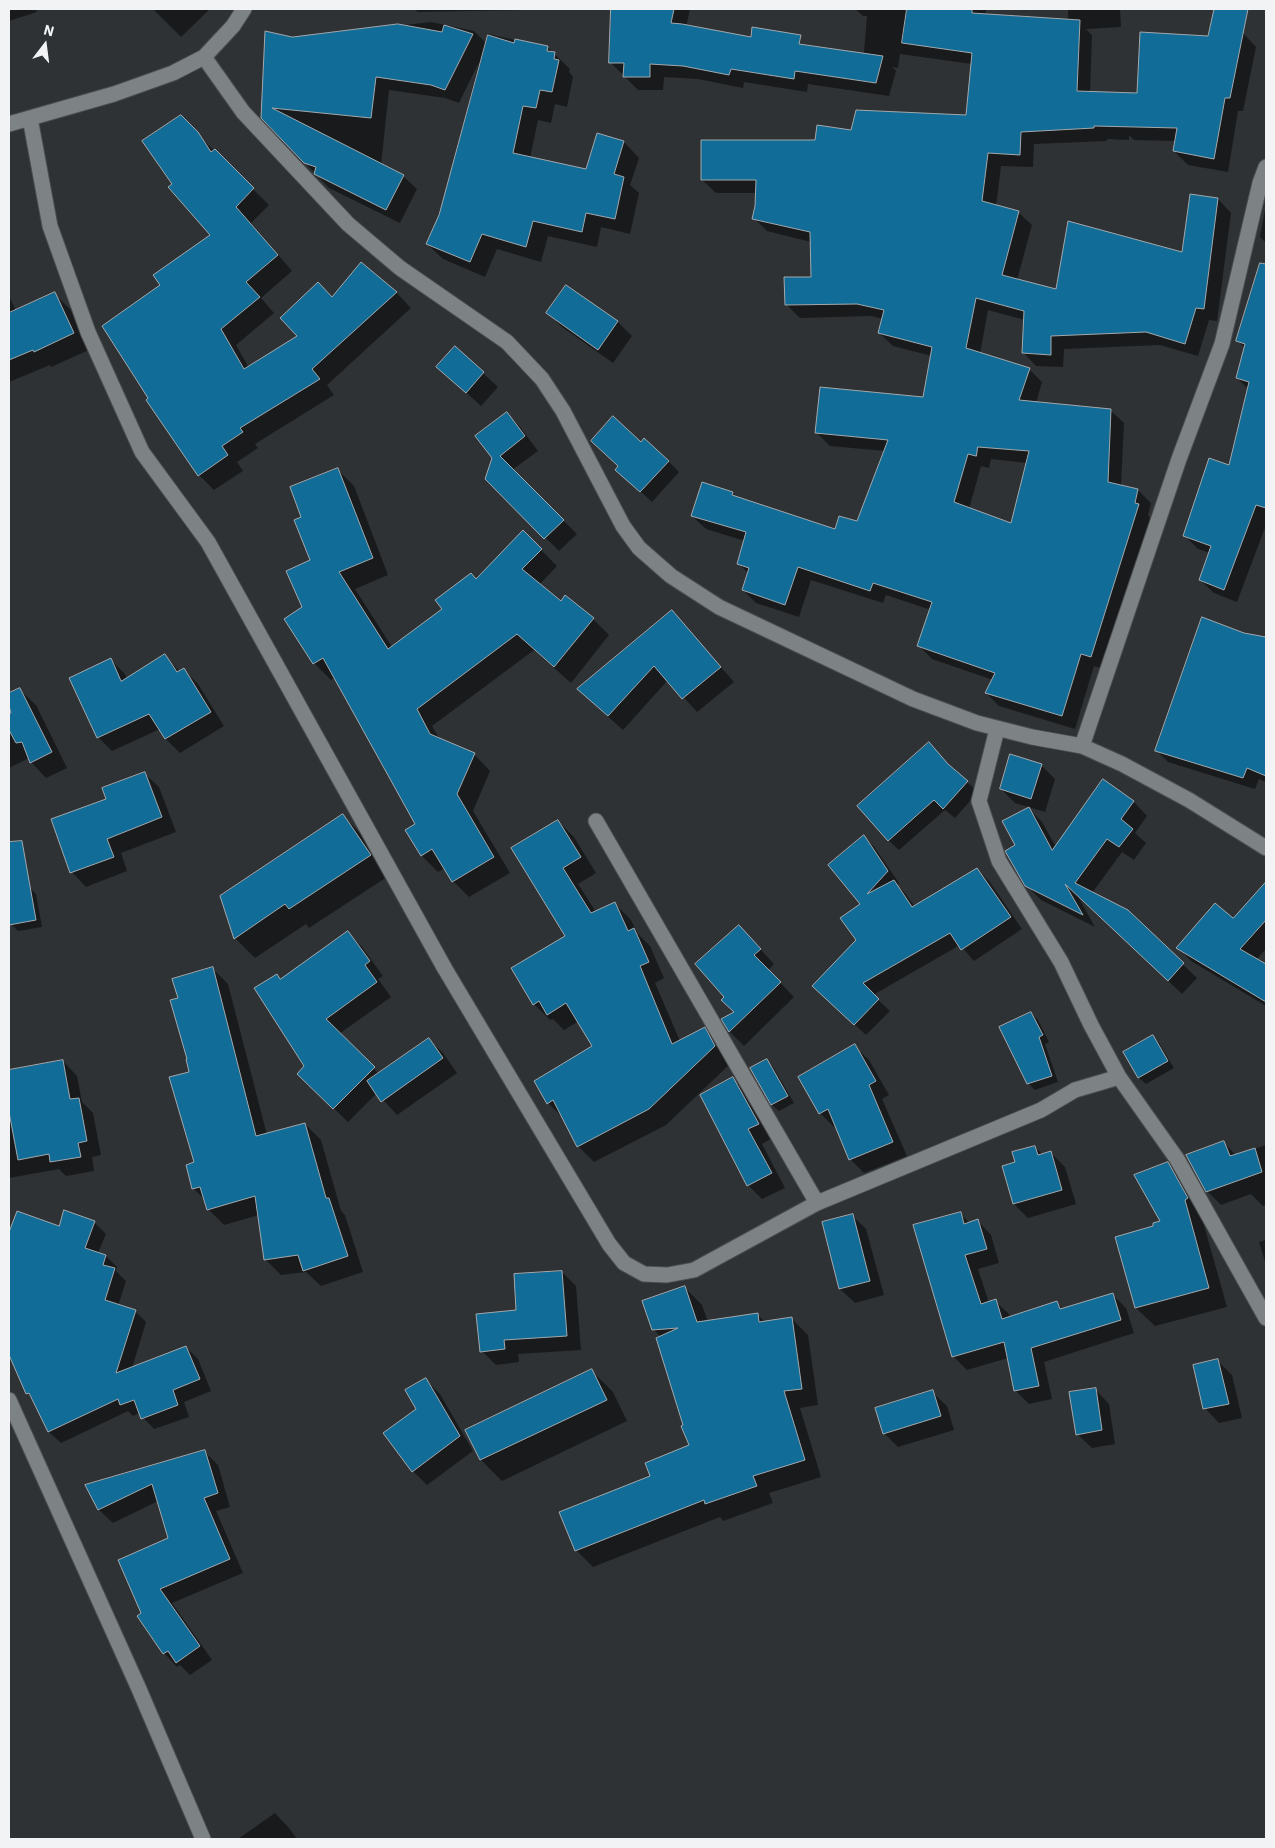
<!DOCTYPE html>
<html>
<head>
<meta charset="utf-8">
<style>
  body { margin:0 }
  #map { position:relative; width:1275px; height:1848px; overflow:hidden; background:#2e3235; font-family:"IBM Plex Sans",sans-serif }
  canvas { display:block }
  .frame { position:absolute; inset:0; border:10px solid #f1f3f5; pointer-events:none }
  .north { position:absolute; left:20px; top:20px; width:50px; height:50px; -webkit-text-stroke:4px #2e3235; paint-order:stroke; rotate:15deg; font-size:14px; font-weight:700; line-height:20px; text-align:center; color:#f1f3f5 }
  .north::after { content:''; display:block; margin:auto; width:18px; height:22px; background:#f1f3f5; clip-path:polygon(50% 0,100% 100%,50% 72%,0 100%) }
</style>
</head>
<body>
<div id="map">
<canvas width="1275" height="1848"></canvas>
<div class="frame"></div>
<div class="north">N</div>
</div>
<script>
const g = document.querySelector('canvas').getContext('2d');
g.lineJoin = 'round';
function paint(path, color) { g.fillStyle = color; g.fill(path, 'evenodd'); }
function trace(path, color, width, dash) { g.strokeStyle = color; g.lineWidth = width; g.lineCap = dash ? 'butt' : 'round'; g.setLineDash(dash || []); g.stroke(path); }
const shadow = new Path2D(`
  M 9,9 L 36,9 L 37,12 L 9,21 Z
  M 153,9 L 210,9 L 181,37 Z
  M 414,9 L 580,9 L 418,12 Z
  M 612,9 L 690,9 L 686,28 L 866,55 L 864,52 L 867,16 L 863,16 L 855,9 L 986,9 L 986,15 L 1071,21 L 1068,18 L 1068,9 L 1120,9 L 1121,27 L 1086,29 L 1092,35 L 1090,93 L 1138,94 L 1209,37 L 1243,33 L 1256,47 L 1243,111 L 1238,111 L 1228,172 L 1188,165 L 1174,151 L 1176,141 L 1134,140 L 1129,135 L 1129,140 L 1107,139 L 1107,141 L 1034,144 L 1033,167 L 1001,166 L 996,206 L 1018,212 L 1032,225 L 1017,280 L 1057,291 L 1183,253 L 1191,196 L 1218,199 L 1231,213 L 1217,321 L 1209,320 L 1198,356 L 1160,345 L 1064,349 L 1063,367 L 1036,366 L 1023,352 L 1025,320 L 988,310 L 980,354 L 1029,369 L 1042,382 L 1036,403 L 1110,410 L 1124,423 L 1121,486 L 1138,490 L 1151,503 L 1148,515 L 1151,519 L 1104,669 L 1094,666 L 1075,729 L 999,706 L 986,693 L 993,680 L 932,659 L 919,646 L 931,610 L 886,595 L 883,603 L 811,580 L 799,617 L 756,603 L 743,590 L 749,574 L 738,563 L 745,541 L 706,529 L 692,516 L 732,493 L 736,497 L 836,531 L 858,523 L 885,451 L 830,446 L 817,433 L 924,398 L 932,356 L 893,346 L 879,333 L 883,319 L 871,316 L 800,318 L 787,305 L 813,278 L 811,242 L 767,231 L 754,218 L 757,193 L 716,193 L 702,180 L 816,141 L 851,132 L 967,117 L 972,64 L 900,54 L 898,68 L 892,67 L 896,71 L 889,96 L 808,84 L 807,92 L 744,82 L 743,88 L 698,79 L 664,77 L 663,90 L 638,90 L 610,62 ZM 991,459 L 1027,463 L 1012,525 L 969,509 L 981,466 L 989,468 Z
  M 431,22 L 474,31 L 486,43 L 488,34 L 547,47 L 570,69 L 569,72 L 573,77 L 567,107 L 555,104 L 551,123 L 538,120 L 530,158 L 587,170 L 598,134 L 624,142 L 639,158 L 630,185 L 639,193 L 630,234 L 601,227 L 597,247 L 548,236 L 541,262 L 497,249 L 485,277 L 443,259 L 427,244 L 440,215 L 479,62 L 459,103 L 445,98 L 389,90 L 381,165 L 403,176 L 417,189 L 400,223 L 329,188 L 263,118 L 266,41 Z
  M 180,117 L 269,205 L 251,223 L 292,271 L 261,298 L 274,313 L 236,345 L 249,368 L 299,337 L 332,298 L 396,292 L 411,308 L 327,385 L 334,395 L 255,444 L 258,448 L 237,462 L 243,471 L 214,490 L 199,475 L 150,398 L 162,286 L 212,235 L 174,184 Z
  M 1265,210 L 1266,210 L 1266,243 L 1260,237 Z
  M 566,286 L 618,322 L 632,336 L 613,363 L 562,327 L 548,313 Z
  M 54,294 L 71,310 L 89,350 L 51,367 L 50,365 L 9,382 L 9,296 L 16,311 Z
  M 1250,300 L 1266,305 L 1266,525 L 1237,602 L 1214,593 L 1200,580 L 1210,553 L 1198,549 L 1184,535 L 1230,466 L 1249,390 L 1237,378 L 1245,348 L 1238,341 Z
  M 455,347 L 498,387 L 481,406 L 438,367 Z
  M 507,413 L 520,427 L 538,451 L 512,470 L 577,534 L 559,551 L 486,479 Z
  M 641,443 L 668,461 L 679,472 L 652,502 L 628,480 Z
  M 337,469 L 354,486 L 388,575 L 355,589 L 392,647 L 444,609 L 476,581 L 523,532 L 557,566 L 539,585 L 561,602 L 593,619 L 609,635 L 571,683 L 534,650 L 432,726 L 440,740 L 474,754 L 490,771 L 473,811 L 510,873 L 469,897 L 453,881 L 445,868 L 438,872 L 422,856 L 407,831 L 417,825 L 335,677 L 331,680 L 314,663 L 286,619 L 304,607 L 312,561 L 303,518 Z
  M 672,612 L 734,682 L 697,712 L 668,680 L 623,730 L 593,703 Z
  M 1244,635 L 1266,639 L 1266,782 L 1259,779 L 1255,789 L 1168,762 L 1156,750 Z
  M 165,656 L 180,672 L 184,670 L 198,684 L 224,726 L 180,753 L 166,739 L 160,729 L 112,751 L 98,737 L 111,660 L 125,674 L 127,679 Z
  M 20,690 L 36,705 L 67,768 L 46,778 L 31,762 L 29,758 L 9,768 L 9,715 L 13,713 L 9,703 L 9,694 Z
  M 1041,765 L 1055,779 L 1045,812 L 1015,803 L 1001,789 Z
  M 953,770 L 978,792 L 955,818 L 945,810 L 899,850 L 888,840 Z
  M 144,773 L 159,787 L 176,832 L 121,853 L 127,871 L 86,887 L 72,872 L 108,800 Z
  M 1104,781 L 1134,802 L 1147,816 L 1135,833 L 1146,843 L 1134,860 L 1122,852 L 1092,893 L 1127,911 L 1197,978 L 1182,994 L 1076,893 L 1095,927 L 1041,900 L 1026,885 L 1016,846 L 1028,808 L 1042,822 L 1056,847 Z
  M 343,816 L 363,836 L 390,875 L 309,928 L 306,924 L 255,958 L 235,938 Z
  M 558,821 L 574,837 L 596,873 L 578,884 L 596,912 L 615,904 L 631,920 L 638,934 L 650,946 L 664,978 L 655,983 L 680,1041 L 704,1029 L 721,1045 L 731,1063 L 666,1125 L 594,1162 L 578,1146 L 565,1120 L 548,1103 L 594,1047 L 579,1021 L 564,1030 L 553,1019 L 550,1020 L 534,1004 L 566,937 Z
  M 864,836 L 875,848 L 899,883 L 897,885 L 905,893 L 915,907 L 977,869 L 989,881 L 1022,929 L 974,961 L 960,945 L 873,995 L 890,1011 L 866,1035 L 826,997 L 858,941 L 862,905 Z
  M 1266,883 L 1266,949 L 1256,960 L 1266,966 L 1266,1006 L 1191,961 L 1178,947 L 1233,920 Z
  M 29,887 L 36,894 L 42,927 L 18,931 L 11,924 L 9,914 L 9,890 Z
  M 348,933 L 362,947 L 383,976 L 378,979 L 391,997 L 339,1034 L 379,1074 L 428,1039 L 443,1053 L 457,1073 L 397,1115 L 377,1093 L 348,1122 L 299,1074 L 305,1067 L 281,980 Z
  M 753,941 L 774,964 L 768,970 L 794,997 L 744,1046 L 730,1032 L 723,1019 L 736,1013 Z
  M 212,968 L 228,984 L 267,1135 L 305,1124 L 321,1140 L 341,1211 L 345,1215 L 363,1272 L 321,1286 L 306,1272 L 281,1275 L 265,1259 L 259,1215 L 224,1225 L 208,1209 L 205,1200 L 194,1189 L 187,1165 L 195,1163 L 191,1073 L 179,998 Z
  M 1031,1013 L 1038,1020 L 1049,1042 L 1045,1044 L 1058,1082 L 1035,1090 L 1028,1083 Z
  M 1153,1036 L 1159,1043 L 1174,1068 L 1146,1084 L 1139,1078 L 1125,1052 Z
  M 854,1046 L 869,1060 L 889,1095 L 882,1099 L 907,1156 L 864,1173 L 850,1159 L 836,1126 L 834,1127 L 820,1113 Z
  M 63,1061 L 77,1076 L 82,1102 L 93,1113 L 101,1155 L 92,1157 L 94,1171 L 66,1176 L 59,1169 L 9,1178 L 9,1071 Z
  M 766,1061 L 773,1067 L 794,1103 L 779,1111 L 772,1105 L 752,1069 Z
  M 733,1079 L 747,1093 L 772,1138 L 762,1144 L 785,1188 L 762,1199 L 748,1185 Z
  M 1224,1143 L 1236,1155 L 1266,1145 L 1266,1205 L 1263,1206 L 1251,1194 L 1221,1205 L 1207,1191 Z
  M 1035,1147 L 1043,1155 L 1051,1153 L 1065,1167 L 1076,1204 L 1028,1218 L 1014,1204 L 1003,1166 L 1016,1163 Z
  M 1167,1164 L 1186,1182 L 1202,1218 L 1227,1307 L 1155,1326 L 1136,1308 L 1117,1238 L 1155,1227 L 1162,1222 Z
  M 18,1213 L 59,1228 L 94,1222 L 106,1234 L 98,1253 L 106,1256 L 117,1267 L 116,1271 L 126,1281 L 118,1306 L 135,1311 L 146,1322 L 132,1368 L 186,1347 L 198,1359 L 211,1391 L 184,1402 L 189,1417 L 154,1429 L 139,1413 L 133,1416 L 128,1411 L 61,1443 L 49,1432 L 9,1356 L 9,1235 Z
  M 960,1214 L 970,1223 L 978,1221 L 991,1235 L 999,1263 L 978,1269 L 989,1303 L 995,1301 L 1009,1314 L 1010,1318 L 1057,1303 L 1063,1309 L 1112,1294 L 1126,1308 L 1134,1333 L 1044,1362 L 1052,1399 L 1029,1404 L 1015,1390 L 1008,1358 L 967,1370 L 953,1356 Z
  M 852,1215 L 866,1229 L 884,1295 L 855,1303 L 840,1289 Z
  M 1266,1240 L 1266,1265 L 1259,1242 Z
  M 562,1272 L 576,1286 L 581,1350 L 518,1354 L 519,1362 L 496,1365 L 482,1351 L 518,1311 Z
  M 685,1288 L 702,1305 L 708,1322 L 758,1315 L 765,1322 L 791,1318 L 808,1335 L 818,1405 L 800,1408 L 821,1477 L 769,1493 L 773,1503 L 723,1521 L 720,1517 L 593,1567 L 576,1550 L 652,1476 L 691,1446 L 661,1337 L 653,1329 Z
  M 1218,1361 L 1232,1375 L 1242,1418 L 1219,1423 L 1205,1408 Z
  M 592,1371 L 613,1392 L 627,1421 L 502,1481 L 481,1460 L 467,1431 Z
  M 426,1380 L 440,1394 L 473,1451 L 427,1485 L 413,1471 L 418,1409 Z
  M 1095,1389 L 1109,1404 L 1115,1444 L 1092,1448 L 1077,1434 Z
  M 932,1392 L 947,1406 L 954,1430 L 898,1447 L 884,1433 Z
  M 204,1451 L 218,1465 L 230,1507 L 216,1511 L 243,1573 L 172,1603 L 212,1660 L 190,1675 L 180,1665 L 177,1667 L 164,1653 L 143,1614 L 170,1539 L 158,1501 L 113,1523 L 99,1510 L 87,1485 Z
  M 275,1813 L 289,1828 L 297,1839 L 238,1839 Z`);
const building = new Path2D(`
  M 611,9 L 674,9 L 671,23 L 682,24 L 751,37 L 752,27 L 801,35 L 799,44 L 883,56 L 876,83 L 795,71 L 794,79 L 731,69 L 729,75 L 683,66 L 650,64 L 650,77 L 623,77 L 624,63 L 609,63 Z
  M 907,9 L 972,9 L 972,13 L 1080,20 L 1077,91 L 1137,93 L 1140,32 L 1208,36 L 1214,9 L 1248,9 L 1230,98 L 1225,98 L 1214,159 L 1173,151 L 1177,128 L 1094,126 L 1094,128 L 1021,132 L 1020,155 L 988,153 L 982,201 L 1019,211 L 1002,275 L 1056,289 L 1068,221 L 1182,252 L 1190,194 L 1218,198 L 1204,309 L 1196,308 L 1185,344 L 1146,332 L 1051,336 L 1051,355 L 1022,353 L 1024,311 L 976,298 L 966,348 L 1030,368 L 1019,400 L 1111,409 L 1108,482 L 1138,489 L 1135,503 L 1139,504 L 1091,657 L 1081,654 L 1062,716 L 985,693 L 995,673 L 917,646 L 932,602 L 873,583 L 870,591 L 798,567 L 785,605 L 742,590 L 749,568 L 737,564 L 746,532 L 691,516 L 702,482 L 733,492 L 732,495 L 835,529 L 839,516 L 857,521 L 888,440 L 815,433 L 820,387 L 923,397 L 932,347 L 878,333 L 884,310 L 857,304 L 785,305 L 784,277 L 811,277 L 810,232 L 752,219 L 755,206 L 756,180 L 701,180 L 701,140 L 815,140 L 817,125 L 851,130 L 856,110 L 966,115 L 972,53 L 902,43 ZM 978,447 L 1029,451 L 1011,523 L 954,502 L 968,454 L 976,456 Z
  M 398,24 L 442,32 L 444,25 L 473,34 L 445,90 L 431,85 L 376,77 L 371,118 L 272,108 L 404,175 L 386,210 L 314,174 L 316,167 L 304,163 L 261,118 L 265,31 L 292,37 Z
  M 488,35 L 514,43 L 515,39 L 548,46 L 547,51 L 555,52 L 554,59 L 559,60 L 552,92 L 540,90 L 536,108 L 523,106 L 513,153 L 586,169 L 597,133 L 624,141 L 614,174 L 624,177 L 615,219 L 586,213 L 582,232 L 533,221 L 526,247 L 482,234 L 470,262 L 426,244 L 439,215 Z
  M 181,115 L 198,132 L 211,152 L 215,149 L 254,188 L 236,207 L 278,255 L 246,282 L 260,297 L 221,329 L 244,369 L 297,336 L 280,318 L 318,282 L 332,297 L 361,262 L 397,292 L 312,369 L 320,379 L 240,428 L 243,432 L 222,446 L 228,455 L 198,476 L 146,400 L 148,398 L 102,326 L 160,285 L 153,275 L 210,235 L 168,187 L 172,184 L 142,141 Z
  M 1260,263 L 1266,264 L 1266,508 L 1256,505 L 1224,590 L 1199,580 L 1211,546 L 1183,536 L 1209,458 L 1229,465 L 1249,382 L 1236,378 L 1245,344 L 1236,341 Z
  M 566,285 L 618,321 L 598,350 L 546,313 Z
  M 55,292 L 74,333 L 34,352 L 33,350 L 9,360 L 9,313 Z
  M 455,346 L 484,372 L 466,393 L 436,367 Z
  M 507,412 L 525,436 L 500,456 L 564,520 L 544,539 L 485,479 L 492,458 L 475,436 Z
  M 613,416 L 641,442 L 644,438 L 669,461 L 640,492 L 615,470 L 618,466 L 591,441 Z
  M 338,468 L 373,558 L 339,572 L 388,649 L 442,609 L 435,600 L 471,573 L 476,579 L 523,530 L 542,549 L 522,569 L 561,601 L 565,595 L 594,618 L 554,667 L 517,634 L 417,709 L 430,734 L 475,753 L 457,794 L 494,857 L 452,882 L 432,849 L 421,856 L 405,830 L 415,824 L 323,658 L 313,664 L 284,619 L 302,607 L 286,571 L 310,560 L 294,520 L 301,517 L 290,487 Z
  M 672,610 L 721,667 L 682,699 L 654,666 L 608,716 L 577,689 Z
  M 1202,617 L 1244,633 L 1266,637 L 1266,776 L 1247,768 L 1243,778 L 1155,751 Z
  M 165,654 L 177,672 L 184,668 L 211,712 L 165,739 L 149,714 L 97,738 L 69,678 L 111,658 L 121,681 Z
  M 20,688 L 52,752 L 30,763 L 22,742 L 16,743 L 9,730 L 9,714 L 11,713 L 9,706 L 9,693 Z
  M 929,742 L 948,764 L 968,781 L 943,809 L 934,800 L 888,841 L 857,806 Z
  M 1010,754 L 1042,764 L 1031,799 L 1000,789 Z
  M 145,772 L 162,817 L 107,839 L 114,857 L 70,873 L 51,819 L 106,799 L 102,788 Z
  M 1103,779 L 1134,801 L 1121,819 L 1133,829 L 1119,847 L 1107,839 L 1075,883 L 1128,910 L 1184,963 L 1168,981 L 1065,884 L 1083,915 L 1025,886 L 1005,851 L 1015,845 L 1002,821 L 1029,807 L 1052,850 Z
  M 343,814 L 371,855 L 289,909 L 285,904 L 234,939 L 220,896 Z
  M 558,820 L 581,857 L 563,868 L 591,913 L 615,902 L 628,931 L 634,928 L 649,962 L 640,966 L 672,1044 L 705,1027 L 715,1046 L 649,1109 L 577,1147 L 553,1100 L 547,1104 L 534,1081 L 592,1046 L 566,1003 L 547,1015 L 539,1001 L 533,1005 L 511,968 L 565,936 L 511,848 Z
  M 864,835 L 888,871 L 867,894 L 894,880 L 912,907 L 977,868 L 1011,917 L 961,950 L 950,933 L 863,983 L 879,999 L 854,1025 L 812,986 L 856,940 L 840,918 L 860,904 L 828,865 Z
  M 22,841 L 36,920 L 9,925 L 9,842 Z
  M 1266,882 L 1266,920 L 1240,949 L 1266,964 L 1266,1002 L 1176,948 L 1215,903 L 1233,918 Z
  M 739,925 L 761,949 L 754,955 L 781,982 L 729,1032 L 721,1019 L 734,1012 L 721,1000 L 724,997 L 695,964 Z
  M 348,931 L 370,961 L 365,965 L 377,982 L 326,1019 L 375,1067 L 333,1109 L 297,1074 L 304,1066 L 254,988 L 277,974 L 280,979 Z
  M 213,967 L 256,1136 L 305,1123 L 326,1198 L 329,1198 L 348,1256 L 303,1271 L 298,1255 L 264,1260 L 255,1196 L 207,1210 L 200,1187 L 192,1189 L 186,1165 L 194,1162 L 169,1077 L 189,1072 L 186,1059 L 187,1059 L 170,1000 L 178,998 L 172,979 Z
  M 1031,1012 L 1043,1035 L 1039,1037 L 1052,1076 L 1027,1084 L 999,1027 Z
  M 1153,1035 L 1168,1061 L 1138,1078 L 1123,1052 Z
  M 429,1038 L 443,1058 L 381,1102 L 367,1081 Z
  M 855,1044 L 876,1081 L 869,1085 L 893,1142 L 849,1160 L 828,1109 L 819,1114 L 798,1077 Z
  M 767,1059 L 788,1096 L 771,1105 L 750,1068 Z
  M 63,1060 L 70,1099 L 79,1098 L 87,1141 L 78,1143 L 81,1157 L 50,1162 L 49,1154 L 18,1160 L 9,1112 L 9,1070 Z
  M 733,1077 L 759,1124 L 748,1129 L 772,1173 L 747,1186 L 700,1095 Z
  M 1224,1141 L 1230,1156 L 1255,1148 L 1262,1172 L 1206,1192 L 1186,1155 Z
  M 1035,1146 L 1038,1155 L 1051,1151 L 1062,1190 L 1013,1204 L 1002,1166 L 1015,1162 L 1012,1152 Z
  M 1168,1162 L 1188,1198 L 1185,1200 L 1209,1288 L 1135,1308 L 1115,1237 L 1153,1226 L 1153,1223 L 1160,1221 L 1134,1175 Z
  M 64,1210 L 95,1221 L 85,1248 L 106,1255 L 103,1265 L 115,1268 L 105,1300 L 136,1310 L 116,1373 L 186,1346 L 200,1379 L 173,1390 L 178,1405 L 141,1419 L 134,1400 L 120,1405 L 118,1399 L 48,1432 L 29,1393 L 26,1394 L 9,1355 L 9,1232 L 17,1211 L 59,1226 Z
  M 961,1212 L 964,1224 L 978,1219 L 987,1249 L 965,1255 L 981,1304 L 996,1299 L 1002,1319 L 1057,1301 L 1060,1309 L 1113,1293 L 1121,1320 L 1031,1348 L 1039,1386 L 1014,1391 L 1004,1342 L 952,1357 L 913,1225 Z
  M 853,1214 L 870,1281 L 839,1289 L 822,1222 Z
  M 562,1271 L 567,1336 L 504,1340 L 505,1349 L 480,1352 L 476,1314 L 516,1310 L 514,1274 Z
  M 685,1286 L 697,1322 L 758,1313 L 759,1322 L 792,1317 L 802,1389 L 784,1391 L 805,1460 L 753,1476 L 757,1486 L 705,1504 L 704,1500 L 575,1551 L 559,1512 L 650,1476 L 645,1463 L 689,1445 L 681,1426 L 683,1425 L 656,1338 L 678,1328 L 652,1330 L 642,1301 Z
  M 1218,1359 L 1229,1404 L 1203,1409 L 1193,1365 Z
  M 592,1369 L 607,1400 L 480,1460 L 465,1430 Z
  M 426,1378 L 460,1436 L 412,1472 L 383,1433 L 416,1409 L 405,1390 Z
  M 1096,1388 L 1102,1430 L 1076,1435 L 1069,1392 Z
  M 933,1390 L 941,1416 L 883,1434 L 875,1408 Z
  M 205,1450 L 218,1493 L 204,1498 L 230,1559 L 160,1589 L 200,1646 L 176,1663 L 168,1651 L 163,1654 L 137,1616 L 141,1613 L 118,1560 L 168,1538 L 152,1484 L 98,1510 L 85,1485 Z`);
const street = new Path2D(`
  M 204,57 L 243,112 L 348,224 L 400,268 L 507,342 L 542,379 L 563,411 L 623,526 L 639,548 L 671,576 L 719,607 L 913,699 L 977,723 L 1032,737 L 1082,746 L 1122,764 L 1189,800 L 1266,848
  M 30,118 L 50,226 L 88,332 L 142,452 L 208,542 L 445,969 L 609,1244 L 624,1263 L 644,1274 L 667,1275 L 694,1270 L 817,1203 L 1041,1110 L 1075,1090 L 1119,1077 L 1177,1159 L 1266,1318
  M 9,124 L 114,94 L 173,73 L 204,57 L 233,26 L 244,9
  M 997,729 L 979,801 L 999,861 L 1061,962 L 1091,1025 L 1119,1077
  M 1082,746 L 1179,459 L 1222,344 L 1260,183 L 1266,167
  M 596,821 L 817,1203
  M 9,1400 L 139,1689 L 203,1839`);
paint(shadow, '#0007');
paint(building, '#116d97');
trace(building, '#a3a8ac', 1);
trace(street, '#4b4e50', 17);
trace(street, '#7d8285', 15);
</script>
</body>
</html>
